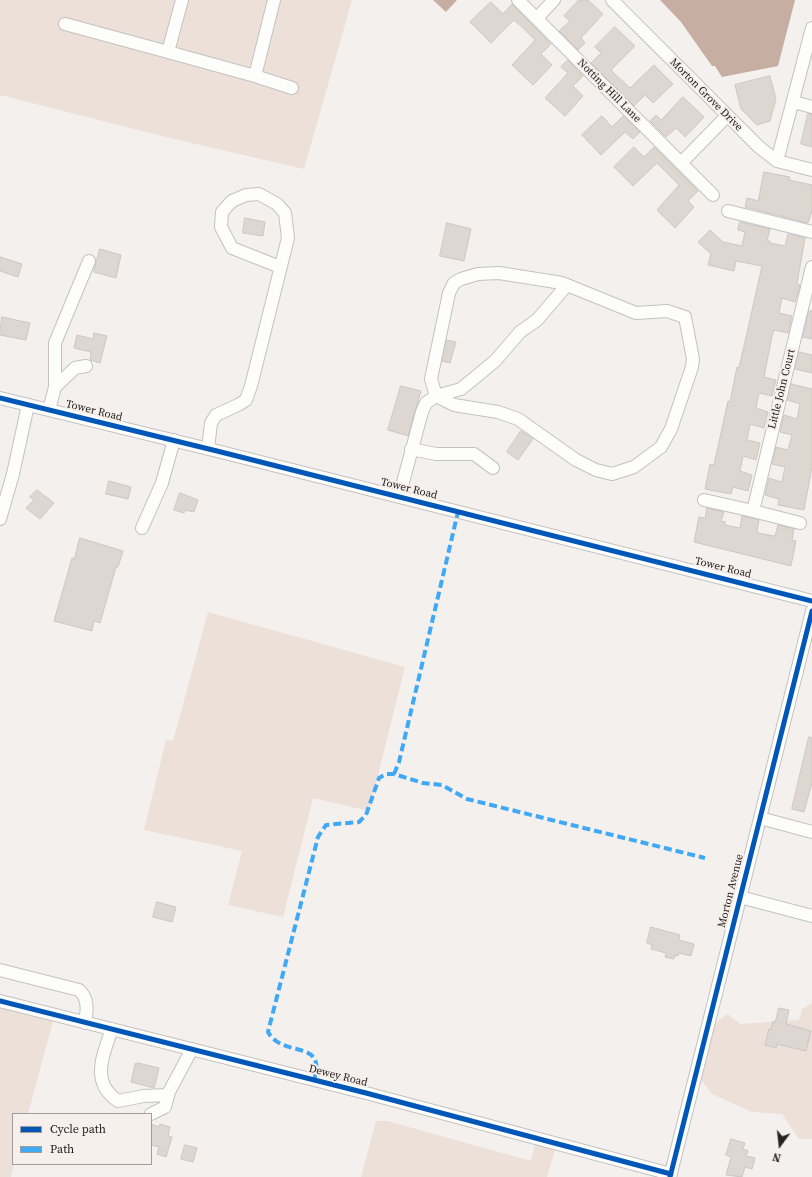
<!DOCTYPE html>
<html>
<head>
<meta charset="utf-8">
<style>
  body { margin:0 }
  #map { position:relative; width:812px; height:1177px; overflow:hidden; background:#f3f0ee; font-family:"Source Serif 4",serif }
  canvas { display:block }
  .legend { position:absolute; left:12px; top:1113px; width:140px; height:52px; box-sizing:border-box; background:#f6efeb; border:1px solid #a29d9a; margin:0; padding:5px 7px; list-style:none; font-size:12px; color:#252321 }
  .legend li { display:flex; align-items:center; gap:8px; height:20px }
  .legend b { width:20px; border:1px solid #a29d9a }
  .north { position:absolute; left:760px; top:1125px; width:40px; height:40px; -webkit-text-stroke:3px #f6efeb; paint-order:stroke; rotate:195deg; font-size:11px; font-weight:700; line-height:16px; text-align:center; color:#252321 }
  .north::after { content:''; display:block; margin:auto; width:14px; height:18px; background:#252321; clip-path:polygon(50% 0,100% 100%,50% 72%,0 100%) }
</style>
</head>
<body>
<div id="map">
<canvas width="812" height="1177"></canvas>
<ul class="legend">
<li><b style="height:5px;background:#0057b8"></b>Cycle path</li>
<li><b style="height:5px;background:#3fa9f5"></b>Path</li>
</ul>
<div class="north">N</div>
</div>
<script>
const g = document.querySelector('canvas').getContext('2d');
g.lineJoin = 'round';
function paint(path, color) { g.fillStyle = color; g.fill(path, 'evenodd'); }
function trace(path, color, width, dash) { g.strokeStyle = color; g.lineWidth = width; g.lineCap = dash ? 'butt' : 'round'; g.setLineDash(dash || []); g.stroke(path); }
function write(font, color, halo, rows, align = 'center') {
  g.font = font + ' "Source Serif 4",serif'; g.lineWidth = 4; g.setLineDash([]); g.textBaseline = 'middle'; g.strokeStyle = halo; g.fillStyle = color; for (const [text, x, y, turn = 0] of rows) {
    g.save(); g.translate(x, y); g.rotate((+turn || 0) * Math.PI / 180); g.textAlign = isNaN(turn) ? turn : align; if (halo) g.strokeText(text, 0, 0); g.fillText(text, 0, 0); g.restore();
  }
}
const green = new Path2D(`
  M 0,0 L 352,0 L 304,169 L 166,137 L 0,95 Z
  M 208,612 L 405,667 L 369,811 L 313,798 L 283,917 L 228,905 L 242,851 L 144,830 L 166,740 L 173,741 Z
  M 0,1000 L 55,1014 L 28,1114 L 13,1114 L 14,1164 L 11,1177 L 0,1177 Z
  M 812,1003 L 812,1139 L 799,1139 L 782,1114 L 752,1112 L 712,1094 L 702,1081 L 702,1065 L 716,1022 L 728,1014 L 740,1024 L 799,1020 L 802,1009 Z
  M 376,1121 L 387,1121 L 531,1161 L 537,1137 L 557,1143 L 547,1177 L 361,1177 Z`);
const water = new Path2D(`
  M 433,0 L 457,0 L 446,12 Z
  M 660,0 L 795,0 L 778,66 L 722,77 L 715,66 L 712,66 L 681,22 Z`);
const building = new Path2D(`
  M 579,0 L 588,0 L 603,14 L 581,38 L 585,43 L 578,50 L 559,31 L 570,21 L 564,16 Z
  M 491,2 L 503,14 L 512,4 L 551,44 L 541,54 L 552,65 L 533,85 L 512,65 L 535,40 L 522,27 L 514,20 L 491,43 L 470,22 Z
  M 615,27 L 635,46 L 611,70 L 617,76 L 630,88 L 654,65 L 673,84 L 653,103 L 645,95 L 634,106 L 591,63 L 601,53 L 595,47 Z
  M 568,60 L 583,76 L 573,86 L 583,96 L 565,116 L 545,98 L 568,73 L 561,67 Z
  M 770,76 L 776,99 L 770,121 L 757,125 L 741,109 L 735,85 Z
  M 683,97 L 704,117 L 685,137 L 676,128 L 666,137 L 650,121 L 656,115 L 661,120 Z
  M 808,114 L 812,114 L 812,147 L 801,144 Z
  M 602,116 L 612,127 L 623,116 L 640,132 L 633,139 L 625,132 L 601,155 L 582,135 Z
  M 634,147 L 644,157 L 654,147 L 698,191 L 688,201 L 694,207 L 675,228 L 657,210 L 679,185 L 657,163 L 633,186 L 614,167 Z
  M 764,172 L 790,177 L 789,180 L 812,185 L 812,211 L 808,223 L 745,207 L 747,198 L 758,201 Z
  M 245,218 L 265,222 L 263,236 L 243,233 Z
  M 740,222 L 770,229 L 767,241 L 770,241 L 770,243 L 785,246 L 788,234 L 805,238 L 797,284 L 800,285 L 795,302 L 782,298 L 779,313 L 792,316 L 788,333 L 774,330 L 772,336 L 764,377 L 776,380 L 772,396 L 759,393 L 756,408 L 768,412 L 764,428 L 750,424 L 747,440 L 760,443 L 756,460 L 743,456 L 740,471 L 752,475 L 748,491 L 733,487 L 731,494 L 705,489 L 710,464 L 714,465 L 728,401 L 730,402 L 737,367 L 739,368 L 762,266 L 736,261 L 734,271 L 708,265 L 711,254 L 698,242 L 710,230 L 723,242 L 742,246 L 745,232 L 738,230 Z
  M 447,223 L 471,229 L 464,261 L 440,256 Z
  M 100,249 L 121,255 L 116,278 L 94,272 Z
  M 0,257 L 22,264 L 18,277 L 0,271 Z
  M 809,311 L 812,311 L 812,339 L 803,337 Z
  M 2,317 L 30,323 L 26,340 L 0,335 Z
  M 94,333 L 107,336 L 100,363 L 90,360 L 91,352 L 74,348 L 77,335 L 93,339 Z
  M 447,340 L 456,342 L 450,363 L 442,361 Z
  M 799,352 L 812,355 L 812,373 L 795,369 Z
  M 791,384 L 812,389 L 812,467 L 804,510 L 778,505 L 779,499 L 765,495 L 769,478 L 782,482 L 785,467 L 772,464 L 776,447 L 788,450 L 792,435 L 780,432 L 784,415 L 797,419 L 800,404 L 787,400 Z
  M 401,386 L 421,391 L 408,436 L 388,430 Z
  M 521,431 L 533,439 L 518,460 L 507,452 Z
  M 109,481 L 131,487 L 128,499 L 106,494 Z
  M 37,490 L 54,503 L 40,519 L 26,508 L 34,500 L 30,497 Z
  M 180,493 L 198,500 L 194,512 L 185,510 L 184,513 L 174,510 Z
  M 707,508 L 724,512 L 721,521 L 725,522 L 725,525 L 740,528 L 742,516 L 759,520 L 757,531 L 758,533 L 775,536 L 778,525 L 794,529 L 792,540 L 796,541 L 791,566 L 694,542 L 699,517 L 705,518 Z
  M 80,538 L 123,551 L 118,567 L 116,567 L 100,623 L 94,621 L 92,631 L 54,621 L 72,558 L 74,559 Z
  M 809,737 L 812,738 L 812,782 L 804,812 L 792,809 Z
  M 157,902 L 176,907 L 172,922 L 153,917 Z
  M 651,927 L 680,935 L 679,940 L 694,944 L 691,956 L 679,953 L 678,956 L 675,955 L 674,959 L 665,957 L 666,953 L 651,949 L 652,945 L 647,943 Z
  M 779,1008 L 789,1010 L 786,1024 L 811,1031 L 806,1051 L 777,1044 L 776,1048 L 765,1045 L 769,1029 L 771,1030 L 773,1021 L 775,1022 Z
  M 138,1063 L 159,1068 L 154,1088 L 131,1082 L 135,1064 Z
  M 151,1124 L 159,1127 L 160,1124 L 170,1127 L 168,1136 L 172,1137 L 166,1157 L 157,1154 L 159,1147 L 151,1145 Z
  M 731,1139 L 745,1143 L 743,1149 L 748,1151 L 746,1156 L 755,1158 L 752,1169 L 745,1167 L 742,1177 L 726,1175 L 731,1157 L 726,1155 Z
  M 185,1145 L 197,1148 L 193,1162 L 181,1159 Z`);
const minor = new Path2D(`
  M 182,0 L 168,52 L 255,76 L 274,0
  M 518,0 L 713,195
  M 612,0 L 759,147 L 777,161 L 812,170
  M 537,18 L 554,0
  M 65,24 L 168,52
  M 255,76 L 292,88
  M 794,102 L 812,107
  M 777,161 L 812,28
  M 681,163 L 727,116
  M 728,211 L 812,232
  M 55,387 L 75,368 L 86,366
  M 436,396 L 461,389 L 495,361 L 520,332 L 537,320 L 567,285
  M 0,398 L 221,452 L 812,601
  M 49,410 L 55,387 L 55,343 L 89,261
  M 208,449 L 211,423 L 216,415 L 238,405 L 246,400 L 251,386 L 288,238 L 285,213 L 277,204 L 259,194 L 246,195 L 232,201 L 222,212 L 221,227 L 232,248 L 280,267
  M 411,449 L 436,454 L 474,454 L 493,468
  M 399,497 L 422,412 L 426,403 L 436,396 L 431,379 L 449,293 L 454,283 L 461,279 L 478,274 L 499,273 L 562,283 L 636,313 L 667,311 L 685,317 L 693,359 L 692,367 L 671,429 L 661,447 L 634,467 L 612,474 L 596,470 L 576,460 L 518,419 L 498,412 L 454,405 L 436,396
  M 704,500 L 753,511 L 812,267
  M 753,511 L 800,523
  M 0,519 L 13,474 L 28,405
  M 142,528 L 162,483 L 174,440
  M 760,818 L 812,832
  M 740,897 L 812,916
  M 0,970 L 79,990 C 89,999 87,1011 85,1023
  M 0,1001 L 366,1093 L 671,1174
  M 112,1029 C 103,1055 90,1082 118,1101 L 144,1096 L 168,1095
  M 151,1114 L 165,1107 L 169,1092 L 192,1049
  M 670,1177 L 812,611`);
const quiet = new Path2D(`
  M 394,774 L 399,762 L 458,512
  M 314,1080 C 327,1038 283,1059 268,1032 L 270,1024 L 318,837 L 326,825 L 359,822 L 366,815 L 379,778 L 386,774 L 394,774 L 423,783 L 442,785 L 467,799 L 705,858`);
const cycleway = new Path2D(`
  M 0,398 L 221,452 L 812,601
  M 0,1001 L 366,1093 L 671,1174
  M 670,1177 L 812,611`);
const streetNames = [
  ["Notting Hill Lane",609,91,45],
  ["Morton Grove Drive",706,95,45],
  ["Little John Court",782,389,-76],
  ["Tower Road",94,411,14],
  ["Tower Road",409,489,14],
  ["Tower Road",723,568,14],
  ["Morton Avenue",731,891,-76],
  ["Dewey Road",338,1076,14]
];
paint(green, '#ece0d9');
paint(water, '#c6afa2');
paint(building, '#ddd6d1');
trace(building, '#cac7c6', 1);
trace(minor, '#c4c2c0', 14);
trace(minor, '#fdfdfc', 12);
trace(quiet, '#3fa9f5', 4, [8, 4]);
trace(cycleway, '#0057b8', 5);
write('11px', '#252321', '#f6efeb', streetNames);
</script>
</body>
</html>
